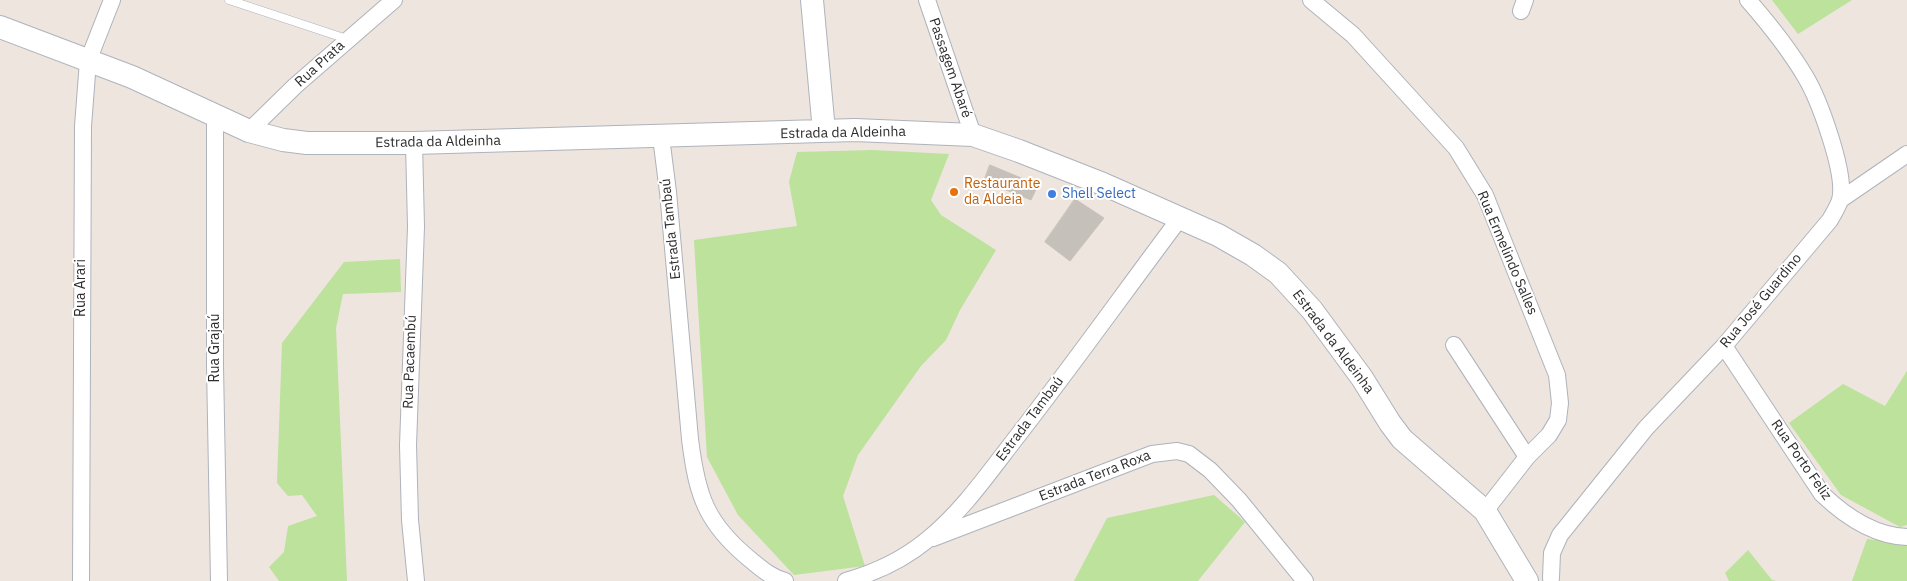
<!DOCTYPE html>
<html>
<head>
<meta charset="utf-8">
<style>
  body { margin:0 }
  canvas { display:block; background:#ede5de }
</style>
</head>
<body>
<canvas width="1907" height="581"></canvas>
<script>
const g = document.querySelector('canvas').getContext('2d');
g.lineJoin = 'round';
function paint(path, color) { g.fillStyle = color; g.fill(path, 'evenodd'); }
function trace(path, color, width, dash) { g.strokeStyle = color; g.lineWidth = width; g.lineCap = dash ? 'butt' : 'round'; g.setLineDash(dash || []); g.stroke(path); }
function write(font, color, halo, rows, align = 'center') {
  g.font = font + ' "IBM Plex Sans",sans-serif'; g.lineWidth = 4; g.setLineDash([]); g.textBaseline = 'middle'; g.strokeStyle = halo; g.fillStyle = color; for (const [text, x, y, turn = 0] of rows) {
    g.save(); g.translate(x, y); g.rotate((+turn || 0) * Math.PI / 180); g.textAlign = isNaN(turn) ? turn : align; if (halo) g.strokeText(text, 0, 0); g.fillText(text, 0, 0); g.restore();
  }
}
const green = new Path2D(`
  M 1772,0 L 1852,0 L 1798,34 Z
  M 873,150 L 949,154 L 931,200 L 941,215 L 996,250 L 960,310 L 946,340 L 921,366 L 858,455 L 843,496 L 865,566 L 794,575 L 738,515 L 707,457 L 694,240 L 797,226 L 789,182 L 797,152 Z
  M 400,259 L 401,292 L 343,294 L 336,328 L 347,581 L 279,581 L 269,567 L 284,552 L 288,526 L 317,516 L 302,495 L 288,496 L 277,483 L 282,343 L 344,262 Z
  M 1907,371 L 1907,525 L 1900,527 L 1841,495 L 1789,423 L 1843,384 L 1885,406 Z
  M 1214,495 L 1245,522 L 1198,581 L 1074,581 L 1107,518 Z
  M 1867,539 L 1907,543 L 1907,581 L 1852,581 Z
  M 1748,550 L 1772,580 L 1777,581 L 1729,581 L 1725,573 Z`);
const building = new Path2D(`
  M 990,165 L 1038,185 L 1031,200 L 984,181 Z
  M 1075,199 L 1104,218 L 1070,261 L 1045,242 Z`);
const lane = new Path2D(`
  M 229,0 L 347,39`);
const street = new Path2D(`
  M 927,0 L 973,135
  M 1311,0 L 1353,35 L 1456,148 L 1485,195 L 1557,375 L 1560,403 L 1558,420 L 1549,435 L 1527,457 L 1485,511
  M 1521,11 L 1525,0
  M 215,116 L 215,366 L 219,581
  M 249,131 L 295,86 L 394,0
  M 661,137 L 668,192 L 690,439 C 697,496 706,524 752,561 C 763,570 771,577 785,581
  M 414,143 L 416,227 L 408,445 L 410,520 L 416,581
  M 1840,200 L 1907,154
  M 1454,345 L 1527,457
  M 1724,346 L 1822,494 C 1845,516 1875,536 1907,537
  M 933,538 L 1152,454 L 1177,451 L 1189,454 L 1210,470 L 1239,500 L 1305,581
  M 1551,578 L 1552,553 L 1560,535 L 1646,428 L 1724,346 L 1830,220 C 1833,214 1838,207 1840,200 C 1847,175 1819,99 1805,76 C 1789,49 1769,24 1748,0
  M 81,581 L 83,126 L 88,61 L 112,0
  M 846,581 C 874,573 904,559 927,540 C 963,511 990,471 1019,434 C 1074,363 1126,290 1180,218`);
const secondary = new Path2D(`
  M 812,0 L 824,131
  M 0,27 L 132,77 L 249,131 L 283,140 L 307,143 L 414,143 L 855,130 L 973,135 L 1019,151 L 1103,184 L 1218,235 L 1253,255 L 1278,273 L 1312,310 L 1362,378 L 1390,423 L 1402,439 L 1485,511 L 1527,581`);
const markers = [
  [954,192,5,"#e8710a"],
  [1052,194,5,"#3f7fe0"]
];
const streetNames = [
  ["Rua Prata",320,64,-42],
  ["Passagem Abaré",950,68,71],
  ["Estrada da Aldeinha",843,133,-1],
  ["Estrada da Aldeinha",438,142,-1],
  ["Estrada Tambaú",671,229,-96],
  ["Rua Ermelindo Salles",1507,253,67],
  ["Rua Arari",81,288,-90],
  ["Rua José Guardino",1761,301,-50],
  ["Estrada da Aldeinha",1333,342,53],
  ["Rua Grajaú",215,348,-90],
  ["Rua Pacaembú",410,362,-88],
  ["Estrada Tambaú",1030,419,-53],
  ["Rua Porto Feliz",1801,460,55],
  ["Estrada Terra Roxa",1095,476,-21]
];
const foodNames = [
  ["Restaurante",964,184],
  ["da Aldeia",964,200]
];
const shopNames = [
  ["Shell Select",1062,194]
];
paint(green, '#bce29c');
paint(building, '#c6c0ba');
trace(building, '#c9c1b8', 1);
trace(lane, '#aeb3bc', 9);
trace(street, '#aeb3bc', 18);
trace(secondary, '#aeb3bc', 24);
trace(lane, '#fff', 8);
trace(street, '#fff', 16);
trace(secondary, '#fff', 22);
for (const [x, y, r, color] of markers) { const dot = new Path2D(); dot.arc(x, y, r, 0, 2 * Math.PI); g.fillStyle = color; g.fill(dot); trace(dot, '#fff', 2); }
write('14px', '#2c2c2c', '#fff', streetNames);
write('14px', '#c56008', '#fff', foodNames, 'left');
write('14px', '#366cbe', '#fff', shopNames, 'left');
</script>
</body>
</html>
